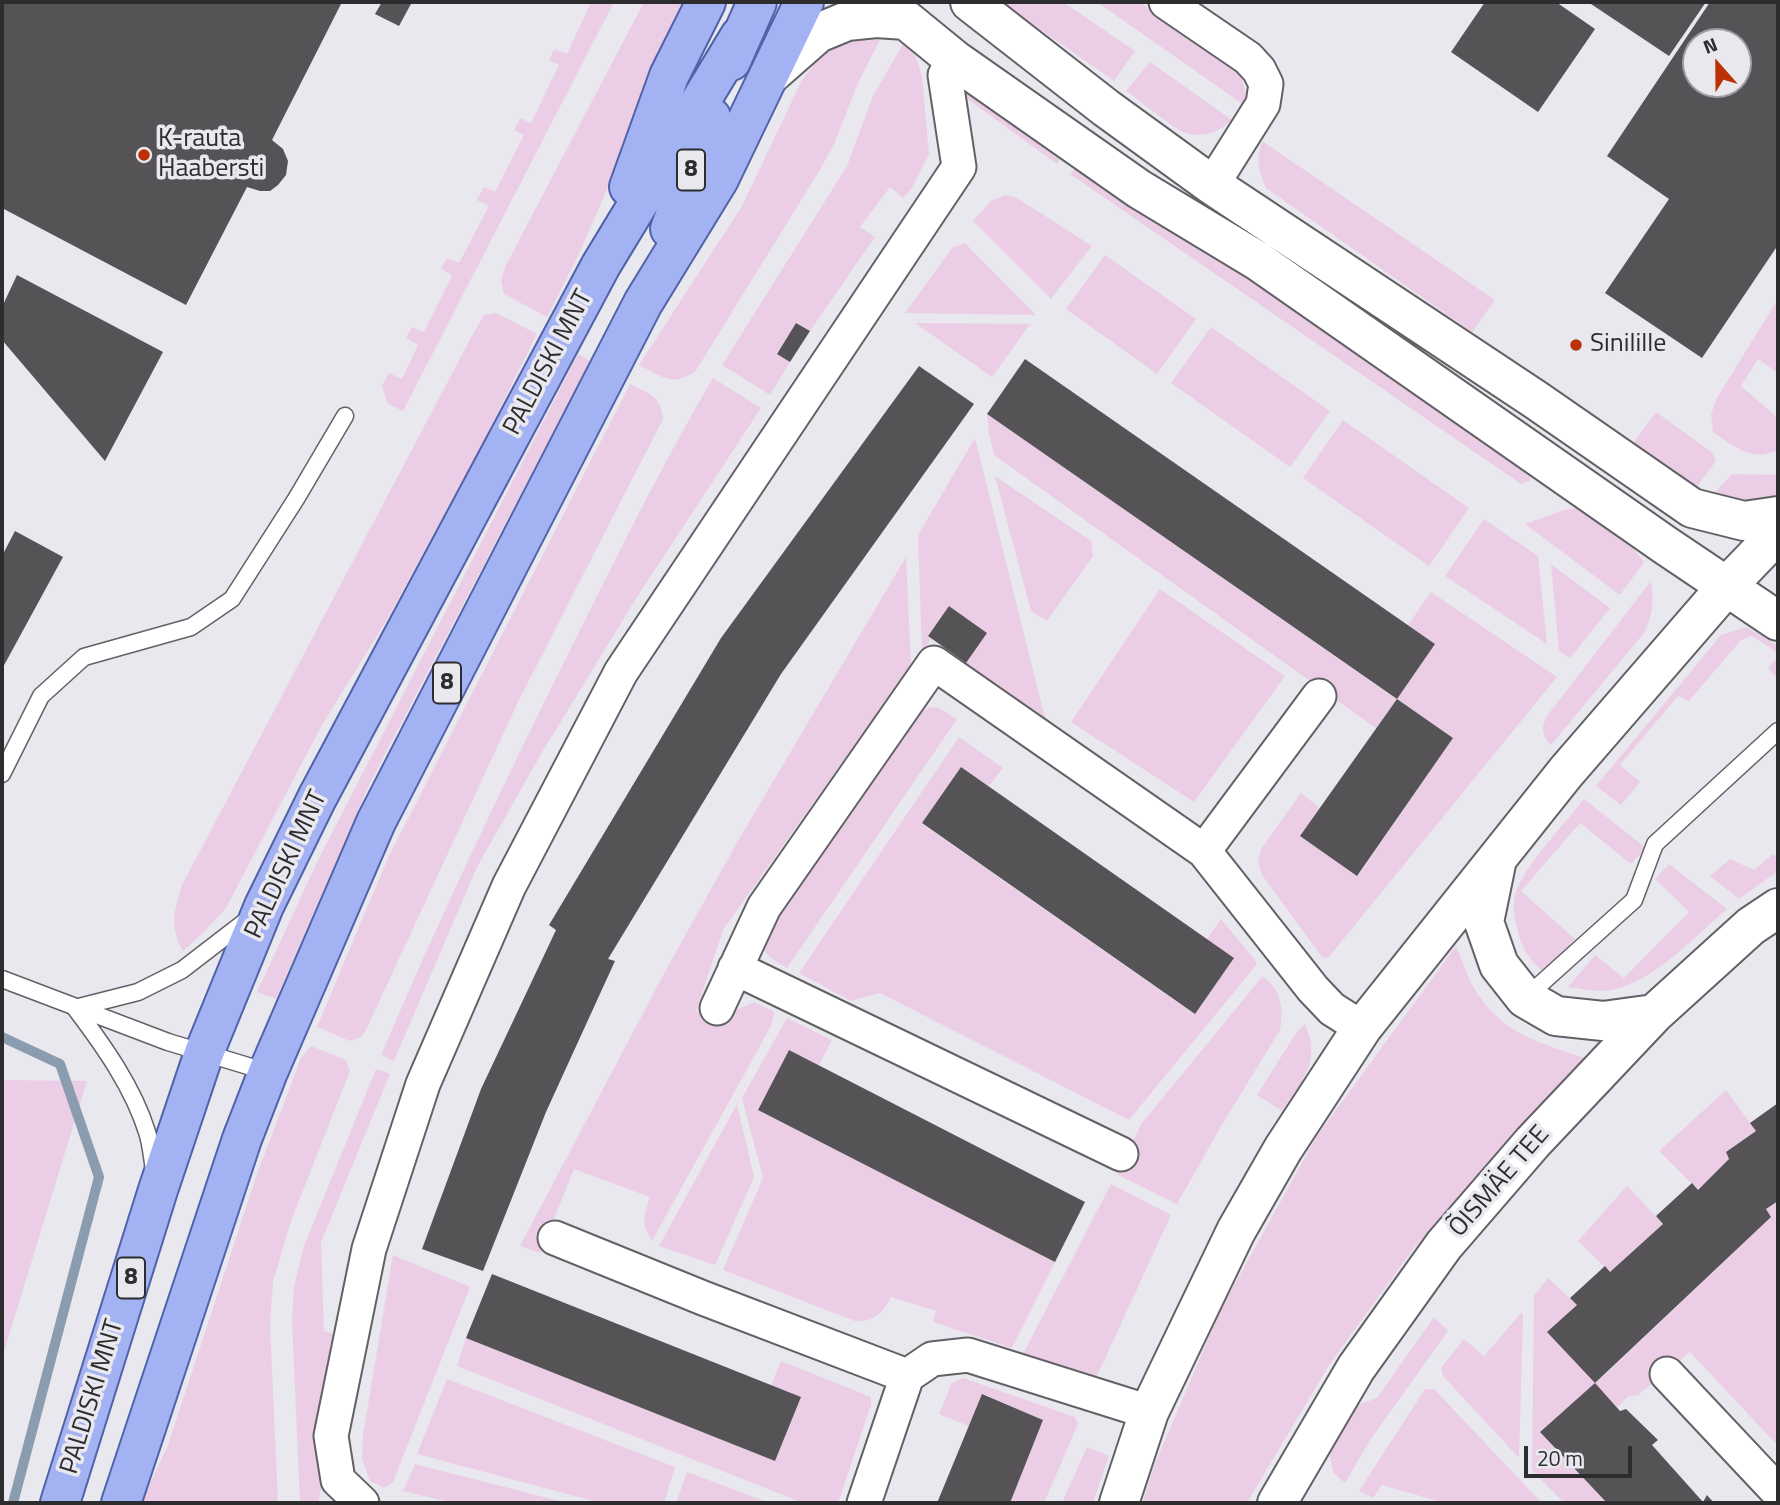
<!DOCTYPE html>
<html>
<head>
<meta charset="utf-8">
<style>
  body { margin:0 }
  #map { position:relative; width:1780px; height:1505px; overflow:hidden; background:#e9e8ee; font-family:"Titillium Web",sans-serif }
  canvas { display:block }
  .frame { position:absolute; inset:0; border:4px solid #2d2d2f; pointer-events:none }
  .north { position:absolute; left:1682px; top:28px; width:70px; height:70px; box-sizing:border-box; background:#e9e8ee; border:2px solid #9e9da2; border-radius:50%; rotate:339deg; font-size:19px; font-weight:700; line-height:28px; text-align:center; color:#2d2d2f }
  .north::after { content:''; display:block; margin:auto; width:24px; height:32px; background:#bb3206; clip-path:polygon(50% 0,100% 100%,50% 72%,0 100%) }
  .scale { position:absolute; left:1524px; top:1446px; width:108px; height:32px; box-sizing:border-box; border:4px solid #2d2d2f; border-top:0; padding-left:9px; font-size:21px; line-height:24px; white-space:nowrap; color:#2d2d2f; -webkit-text-stroke:5px #e9e8ee; paint-order:stroke }
</style>
</head>
<body>
<div id="map">
<canvas width="1780" height="1505"></canvas>
<div class="frame"></div>
<div class="north">N</div>
<div class="scale">20 m</div>
</div>
<script>
const g = document.querySelector('canvas').getContext('2d');
g.lineJoin = 'round';
function paint(path, color) { g.fillStyle = color; g.fill(path, 'evenodd'); }
function trace(path, color, width, dash) { g.strokeStyle = color; g.lineWidth = width; g.lineCap = dash ? 'butt' : 'round'; g.setLineDash(dash || []); g.stroke(path); }
function write(font, color, halo, rows, align = 'center') {
  g.font = font + ' "Titillium Web",sans-serif'; g.lineWidth = 7; g.setLineDash([]); g.textBaseline = 'middle'; g.strokeStyle = halo; g.fillStyle = color; for (const [text, x, y, turn = 0] of rows) {
    g.save(); g.translate(x, y); g.rotate((+turn || 0) * Math.PI / 180); g.textAlign = isNaN(turn) ? turn : align; if (halo) g.strokeText(text, 0, 0); g.fillText(text, 0, 0); g.restore();
  }
}
const green = new Path2D(`
  M 591,2 L 614,2 L 403,411 L 388,404 L 382,386 L 389,373 L 402,379 L 418,345 L 406,338 L 412,327 L 424,332 L 452,275 L 441,269 L 447,258 L 459,263 L 489,206 L 477,200 L 484,187 L 495,192 L 524,135 L 514,130 L 520,118 L 531,123 L 559,65 L 549,60 L 554,49 L 567,54 Z
  M 644,2 L 688,2 L 579,254 L 547,317 L 504,294 L 501,279 L 506,265 Z
  M 1001,2 L 1063,2 L 1135,51 L 1114,81 Z
  M 1097,2 L 1139,2 L 1237,70 C 1244,82 1247,91 1244,105 Z
  M 866,36 L 882,36 L 858,83 L 834,144 L 821,168 L 695,372 C 672,387 661,376 639,365 L 742,206 L 802,80 L 822,54 Z
  M 903,44 L 915,55 L 922,76 L 929,154 L 911,189 L 903,198 L 890,187 L 860,227 L 875,237 L 810,331 L 796,323 L 777,353 L 790,362 L 770,395 L 722,365 L 847,166 L 873,96 Z
  M 1150,62 L 1232,120 C 1220,131 1204,139 1186,133 C 1174,129 1139,100 1126,91 Z
  M 962,88 L 1065,152 L 1057,164 L 962,95 Z
  M 1262,141 L 1495,300 L 1472,332 L 1266,188 C 1258,170 1256,160 1262,141 Z
  M 1081,161 L 1530,472 L 1530,481 L 1521,484 L 1070,174 Z
  M 1005,195 L 1017,198 L 1092,246 L 1051,299 L 973,221 L 991,201 Z
  M 965,243 L 1036,315 L 905,313 L 952,248 Z
  M 1105,255 L 1196,319 L 1157,374 L 1066,309 Z
  M 1778,299 L 1778,373 L 1758,359 L 1741,386 L 1778,418 L 1778,450 C 1752,463 1734,446 1713,432 L 1711,414 L 1717,398 Z
  M 496,313 L 537,334 L 478,452 L 385,623 L 322,725 L 226,908 L 203,933 L 183,951 C 169,925 174,912 182,885 L 474,332 L 484,315 Z
  M 915,323 L 1030,324 L 992,377 Z
  M 1211,327 L 1330,411 L 1290,467 L 1171,383 Z
  M 578,354 L 590,361 L 370,783 L 276,999 L 257,992 L 318,860 Z
  M 713,378 L 761,408 L 637,597 L 541,754 L 477,867 L 394,1061 L 383,1056 L 382,1053 C 440,916 504,783 570,650 C 616,558 661,466 713,378 Z
  M 630,384 C 649,394 661,395 663,419 L 519,700 L 366,1030 L 362,1036 L 350,1041 L 317,1027 L 388,858 Z
  M 1656,412 L 1713,453 L 1716,461 L 1696,488 L 1633,443 Z
  M 987,414 L 1396,699 L 1435,644 L 1408,625 L 1431,592 L 1557,677 L 1328,958 L 1322,957 L 1262,875 L 1258,862 L 1261,849 L 1301,793 L 1320,808 L 1301,836 L 1358,876 L 1453,738 L 1397,699 L 1376,728 L 1356,714 L 994,455 L 989,434 Z
  M 1343,420 L 1469,508 L 1429,566 L 1303,478 Z
  M 975,438 L 1045,718 L 966,663 L 987,633 L 950,606 L 928,635 L 932,638 L 922,652 L 918,535 Z
  M 1732,474 L 1778,475 L 1778,497 C 1752,508 1738,502 1712,495 Z
  M 995,476 L 1091,541 L 1093,556 L 1047,621 L 1031,611 Z
  M 1576,508 L 1583,510 L 1627,541 L 1644,562 L 1620,595 L 1525,524 L 1564,510 Z
  M 1484,519 L 1538,556 L 1547,644 L 1445,576 Z
  M 906,557 L 911,665 L 723,930 L 696,1011 L 723,1026 L 734,1011 L 754,1002 L 775,1012 L 771,1026 L 652,1241 C 641,1225 644,1215 650,1197 L 574,1169 L 540,1253 L 520,1246 L 668,966 L 742,834 Z
  M 1551,564 L 1610,608 L 1570,658 L 1559,651 Z
  M 1651,581 C 1654,600 1653,615 1644,633 L 1551,745 C 1541,735 1541,728 1547,716 Z
  M 1160,589 L 1285,676 L 1194,802 L 1071,722 Z
  M 1746,627 L 1778,646 L 1778,679 L 1768,668 L 1778,657 L 1774,650 L 1752,636 L 1741,640 L 1689,701 L 1678,696 L 1620,765 L 1640,782 L 1621,805 L 1596,786 L 1721,635 Z
  M 931,707 L 939,708 L 957,719 L 787,968 C 772,959 762,954 759,936 L 911,717 Z
  M 959,737 L 1003,768 L 989,786 L 961,767 L 922,824 L 1194,1014 L 1234,958 L 1207,939 L 1221,919 L 1255,960 L 1257,964 L 1129,1120 L 880,993 L 851,1001 L 799,973 Z
  M 1584,799 L 1646,848 L 1631,864 L 1580,823 L 1521,891 L 1575,939 L 1544,972 C 1531,963 1521,947 1518,932 C 1515,920 1512,907 1515,895 C 1524,865 1565,824 1584,799 Z
  M 1773,854 L 1778,858 L 1778,871 L 1739,899 L 1710,876 L 1730,859 L 1754,870 Z
  M 1669,864 L 1727,909 C 1694,937 1646,991 1600,991 C 1590,991 1578,988 1568,987 L 1595,955 L 1624,978 L 1689,912 L 1655,879 Z
  M 1456,946 C 1463,962 1469,982 1479,996 C 1506,1035 1541,1043 1584,1058 L 1414,1248 L 1329,1365 L 1247,1503 L 1142,1503 L 1155,1464 L 1221,1309 L 1317,1136 Z
  M 1262,977 C 1281,986 1284,1011 1280,1030 L 1220,1128 L 1177,1204 L 1116,1174 L 1142,1123 Z
  M 787,1018 L 832,1040 L 819,1065 L 789,1050 L 758,1110 L 1055,1262 L 1012,1348 L 933,1322 L 936,1311 L 891,1297 C 883,1313 874,1322 855,1321 L 723,1270 L 763,1178 L 742,1098 Z
  M 1305,1024 C 1322,1062 1302,1080 1282,1111 L 1257,1095 L 1296,1033 Z
  M 311,1046 L 346,1060 L 350,1071 L 291,1221 L 273,1282 L 270,1325 L 278,1503 L 141,1503 L 168,1445 L 257,1174 L 301,1058 Z
  M 376,1069 L 390,1074 L 321,1242 L 324,1331 L 334,1334 L 318,1441 L 322,1485 L 318,1503 L 300,1503 L 292,1320 L 294,1287 L 304,1246 Z
  M 2,1080 L 87,1081 L 2,1358 Z
  M 1726,1090 L 1756,1131 L 1726,1152 L 1729,1159 L 1698,1190 L 1659,1151 Z
  M 737,1104 L 754,1177 L 715,1265 L 659,1246 Z
  M 1111,1184 L 1171,1215 L 1097,1376 L 1023,1354 Z
  M 1627,1186 L 1663,1224 L 1610,1272 L 1578,1241 Z
  M 1778,1201 L 1778,1446 L 1690,1352 L 1638,1395 L 1629,1396 L 1617,1407 L 1595,1384 L 1540,1431 L 1607,1503 L 1564,1503 L 1532,1470 L 1534,1296 L 1548,1278 L 1577,1305 L 1548,1332 L 1596,1383 L 1771,1217 L 1766,1209 Z
  M 393,1255 L 470,1287 L 393,1482 L 384,1488 L 370,1481 L 362,1459 L 363,1435 Z
  M 1522,1312 L 1523,1316 L 1519,1458 L 1443,1376 L 1441,1368 L 1464,1339 L 1484,1356 Z
  M 1434,1317 L 1448,1331 L 1370,1440 L 1345,1483 L 1333,1472 L 1330,1456 L 1333,1445 L 1358,1405 L 1377,1398 Z
  M 466,1338 L 775,1461 L 801,1397 L 771,1385 L 781,1361 L 871,1397 L 871,1405 L 838,1503 L 803,1503 L 457,1366 Z
  M 963,1378 L 1075,1417 L 1078,1424 L 1044,1503 L 1010,1503 L 1043,1420 L 983,1394 L 969,1426 L 939,1414 L 952,1383 Z
  M 447,1379 L 675,1467 L 664,1503 L 601,1503 L 417,1454 Z
  M 1425,1389 L 1434,1389 L 1542,1503 L 1444,1503 L 1382,1485 L 1373,1498 L 1359,1491 Z
  M 1087,1447 L 1109,1456 L 1093,1503 L 1062,1503 Z
  M 415,1464 L 567,1503 L 453,1503 L 403,1491 Z
  M 687,1472 L 770,1503 L 676,1503 Z`);
const stream = new Path2D(`
  M 2,1037 L 60,1064 L 99,1177 L 13,1503`);
const building = new Path2D(`
  M 2,2 L 342,2 L 272,140 L 283,149 L 288,161 L 286,175 L 278,185 L 270,191 L 260,191 L 247,187 L 186,305 L 2,208 Z
  M 382,2 L 412,2 L 399,26 L 375,14 Z
  M 1485,2 L 1556,2 L 1595,29 L 1538,112 L 1451,52 Z
  M 1588,2 L 1706,2 L 1669,56 Z
  M 1710,2 L 1778,2 L 1778,245 L 1702,358 L 1605,293 L 1669,199 L 1607,156 ZM 1696,42 L 1738,42 L 1738,84 L 1696,84 Z
  M 17,275 L 163,352 L 105,461 L 2,340 L 2,307 Z
  M 796,323 L 810,331 L 790,362 L 777,354 Z
  M 1025,359 L 1435,644 L 1397,699 L 987,414 Z
  M 919,366 L 974,404 L 781,674 L 608,959 L 615,961 L 546,1112 L 483,1271 L 422,1249 L 481,1089 L 556,930 L 549,925 L 721,638 Z
  M 15,531 L 63,557 L 2,669 L 2,556 Z
  M 949,606 L 987,633 L 966,663 L 928,636 Z
  M 1397,699 L 1453,738 L 1357,876 L 1300,836 Z
  M 961,767 L 1234,958 L 1195,1014 L 922,823 Z
  M 789,1050 L 1085,1202 L 1055,1262 L 758,1110 Z
  M 1778,1103 L 1778,1201 L 1766,1209 L 1771,1217 L 1595,1383 L 1620,1411 L 1626,1409 L 1658,1440 L 1652,1445 L 1703,1502 L 1707,1495 L 1714,1503 L 1607,1503 L 1540,1432 L 1595,1383 L 1547,1332 L 1577,1305 L 1570,1298 L 1605,1266 L 1610,1272 L 1663,1224 L 1656,1216 L 1692,1183 L 1698,1190 L 1729,1159 L 1726,1152 L 1756,1131 L 1750,1123 Z
  M 492,1274 L 801,1397 L 775,1461 L 466,1338 Z
  M 982,1394 L 1043,1420 L 1010,1503 L 937,1503 Z`);
const service = new Path2D(`
  M 2,774 L 41,696 L 84,657 L 191,627 L 232,599 L 296,499 L 345,416
  M 2,979 L 168,1042 L 268,1072
  M 1525,998 L 1634,900 L 1655,844 L 1778,731
  M 154,1170 C 152,1158 151,1144 147,1132 C 133,1087 103,1045 75,1008 L 138,992 L 182,970 L 247,920`);
const minor = new Path2D(`
  M 1166,2 L 1248,58 L 1259,70 L 1266,84 L 1263,104 L 1212,185
  M 1204,851 L 1319,696
  M 735,968 L 1121,1154
  M 717,1008 L 764,907 L 934,663 L 1204,851 L 1313,989 L 1332,1009 L 1362,1028
  M 555,1238 L 703,1298 L 907,1376
  M 1667,1374 L 1778,1492
  M 362,1503 L 338,1480 L 331,1436 L 369,1249 L 423,1084 L 509,886 L 621,672 L 959,167 L 945,75 L 955,60
  M 864,1503 L 907,1376 L 932,1359 L 968,1355 L 1149,1412`);
const secondary = new Path2D(`
  M 970,2 L 1106,108 L 1212,185 L 1536,400 L 1692,508 L 1744,521 L 1778,516
  M 769,76 L 818,33 L 847,21 L 876,18 L 906,20 L 955,60 L 1139,189 L 1258,261 L 1665,545 L 1778,621
  M 1496,864 L 1484,922 L 1499,965 L 1525,998 L 1556,1016 L 1603,1021 L 1654,1014
  M 1119,1503 L 1149,1412 L 1236,1231 L 1283,1149 L 1362,1028 L 1566,772 L 1727,586 L 1778,533
  M 1277,1503 L 1356,1368 L 1444,1245 L 1533,1142 L 1654,1014 L 1751,926 L 1778,908`);
const primary = new Path2D(`
  M 731,61 L 757,2
  M 629,187 L 669,76 L 706,2
  M 670,229 L 711,117
  M 60,1503 L 158,1190 L 204,1053 L 264,906 L 317,798 L 601,265 L 740,36
  M 121,1503 L 242,1139 L 268,1072 L 376,822 L 643,303 L 719,179 L 804,2`);
const markers = [
  [144,155,7,"#bb3206"],
  [1576,345,7,"#bb3206"]
];
const shields = [
  [691,170,28],
  [447,683,28],
  [131,1278,28]
];
const shieldNames = [
  ["8",691,170],
  ["8",447,683],
  ["8",131,1278]
];
const poiNames = [
  ["K-rauta",158,140],
  ["Haabersti",158,170],
  ["Sinilille",1590,345]
];
const streetNames = [
  ["PALDISKI MNT",549,363,-62],
  ["PALDISKI MNT",287,865,-65],
  ["ÕISMÄE TEE",1500,1182,-49],
  ["PALDISKI MNT",93,1397,-73]
];
paint(green, '#ebcee5');
trace(stream, '#8b9caf', 10);
paint(building, '#565357');
trace(service, '#626266', 19);
trace(minor, '#626266', 37);
trace(secondary, '#626266', 42);
trace(primary, '#5162a8', 42);
trace(service, '#fff', 16);
trace(minor, '#fff', 33);
trace(secondary, '#fff', 38);
trace(primary, '#a3b2f2', 38);
for (const [x, y, r, color] of markers) { const dot = new Path2D(); dot.arc(x, y, r, 0, 2 * Math.PI); g.fillStyle = color; g.fill(dot); trace(dot, '#e9e8ee', 2.5); }
for (const [x, y, w] of shields) { const box = new Path2D(); box.roundRect(x - w / 2, y - 20.5, w, 41, 5); g.fillStyle = '#e9e8ee'; g.fill(box); trace(box, '#2d2d2f', 2); }
write('bold 24px', '#2d2d2f', null, shieldNames);
write('26px', '#2d2d2f', '#e9e8ee', poiNames, 'left');
write('26px', '#2d2d2f', '#e9e8ee', streetNames);
</script>
</body>
</html>
